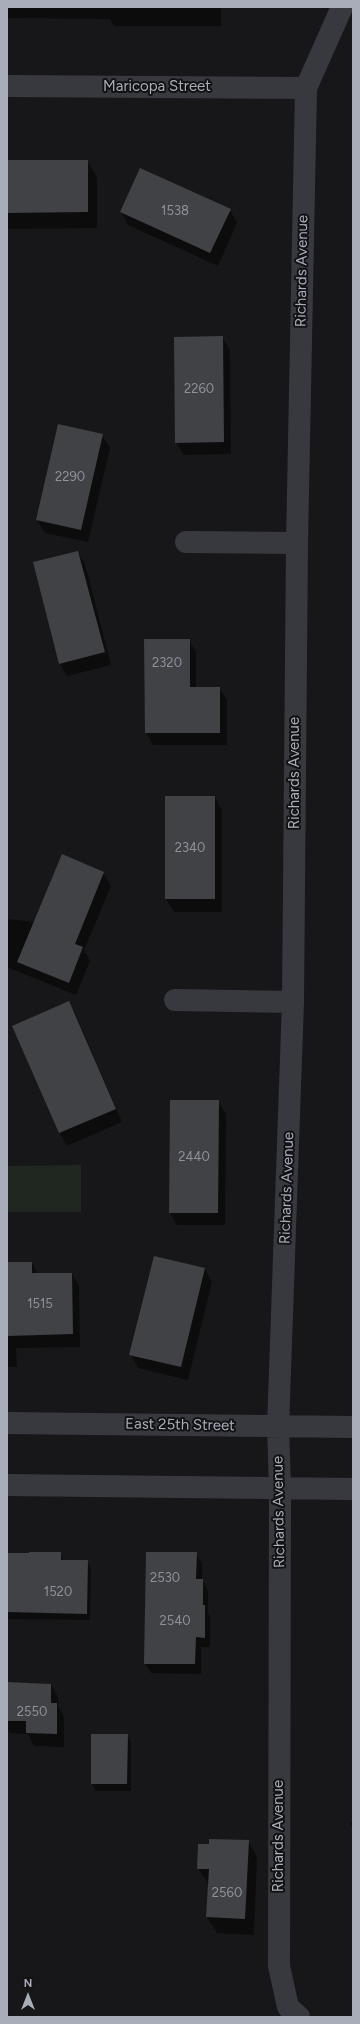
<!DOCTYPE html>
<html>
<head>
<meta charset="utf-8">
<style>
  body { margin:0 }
  #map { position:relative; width:360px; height:2024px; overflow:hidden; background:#171719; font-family:Figtree,sans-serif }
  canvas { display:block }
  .frame { position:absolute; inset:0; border:8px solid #a9adb9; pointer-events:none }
  .north { position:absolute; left:8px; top:1976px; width:40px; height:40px; -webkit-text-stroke:3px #121214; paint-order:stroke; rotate:0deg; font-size:11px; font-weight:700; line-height:16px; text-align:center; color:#a9adb9 }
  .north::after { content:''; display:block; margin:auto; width:14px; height:18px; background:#a9adb9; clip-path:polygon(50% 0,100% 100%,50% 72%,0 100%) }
</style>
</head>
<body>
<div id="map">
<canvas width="360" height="2024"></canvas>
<div class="frame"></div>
<div class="north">N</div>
</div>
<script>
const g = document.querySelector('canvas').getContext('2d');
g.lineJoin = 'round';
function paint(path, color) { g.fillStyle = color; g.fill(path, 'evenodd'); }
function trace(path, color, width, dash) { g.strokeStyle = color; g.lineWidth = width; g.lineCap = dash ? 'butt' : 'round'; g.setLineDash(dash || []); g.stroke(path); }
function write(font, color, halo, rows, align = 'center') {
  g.font = font + ' Figtree,sans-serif'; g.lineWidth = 4; g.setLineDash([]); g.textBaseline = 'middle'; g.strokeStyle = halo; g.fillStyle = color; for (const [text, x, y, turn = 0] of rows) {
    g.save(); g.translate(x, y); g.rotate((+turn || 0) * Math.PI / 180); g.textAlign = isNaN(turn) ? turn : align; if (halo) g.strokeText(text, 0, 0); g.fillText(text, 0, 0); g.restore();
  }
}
const green = new Path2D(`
  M 81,1165 L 81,1212 L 7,1212 L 7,1166 Z`);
const shadow = new Path2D(`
  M 7,7 L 221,7 L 221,26 L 114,26 L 110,19 L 7,18 Z
  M 7,161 L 87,161 L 97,177 L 97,228 L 7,229 Z
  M 230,210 L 237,223 L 218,266 L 128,225 L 121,212 Z
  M 222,337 L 230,350 L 231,454 L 184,455 L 176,443 Z
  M 102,435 L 110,448 L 88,542 L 45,533 L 37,520 Z
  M 78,552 L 85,564 L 111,665 L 67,676 L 60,664 Z
  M 189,640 L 196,652 L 196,688 L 219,688 L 227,700 L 227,745 L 153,745 L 146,732 Z
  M 215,797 L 222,810 L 222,912 L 174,912 L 166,899 Z
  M 103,873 L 111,886 L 84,950 L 90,961 L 76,995 L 7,967 L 7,919 L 35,922 Z
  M 68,1002 L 76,1015 L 122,1122 L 67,1146 L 60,1133 L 13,1026 Z
  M 218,1101 L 226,1114 L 225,1225 L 177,1225 L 170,1213 Z
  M 7,1263 L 32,1263 L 38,1274 L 72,1274 L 79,1286 L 80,1347 L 16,1348 L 17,1367 L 7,1367 Z
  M 205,1269 L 212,1282 L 188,1380 L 138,1368 L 131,1355 Z
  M 60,1553 L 64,1561 L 87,1561 L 91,1568 L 90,1620 L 7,1619 L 7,1554 Z
  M 196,1553 L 202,1564 L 202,1580 L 208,1591 L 208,1612 L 210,1616 L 210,1647 L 201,1647 L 201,1674 L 151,1673 L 145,1663 Z
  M 7,1683 L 51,1685 L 58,1697 L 58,1706 L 64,1717 L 64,1747 L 34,1746 L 28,1734 L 10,1733 L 7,1728 Z
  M 127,1735 L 131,1742 L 131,1791 L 96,1791 L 92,1784 Z
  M 353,1821 L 353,1829 L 350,1823 Z
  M 248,1841 L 257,1857 L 254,1935 L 217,1933 L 207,1917 L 209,1885 L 198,1868 L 210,1845 Z`);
const building = new Path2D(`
  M 7,160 L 88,160 L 88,212 L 7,213 Z
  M 140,168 L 231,209 L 210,253 L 120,212 Z
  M 223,336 L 224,442 L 175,443 L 174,337 Z
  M 58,424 L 103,434 L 81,530 L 36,520 Z
  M 78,551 L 105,652 L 59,664 L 33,562 Z
  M 144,639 L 190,639 L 190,687 L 220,687 L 220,733 L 145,733 Z
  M 165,796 L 215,796 L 215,899 L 165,899 Z
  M 62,854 L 104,872 L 75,944 L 83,947 L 69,983 L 17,962 Z
  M 69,1001 L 116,1109 L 59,1133 L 12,1026 Z
  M 170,1100 L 219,1100 L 218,1213 L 169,1213 Z
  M 154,1256 L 205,1268 L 181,1367 L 129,1355 Z
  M 7,1262 L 32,1262 L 32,1273 L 72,1273 L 73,1334 L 7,1336 Z
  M 29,1552 L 61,1552 L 61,1560 L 88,1560 L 87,1614 L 7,1612 L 7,1553 L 29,1553 Z
  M 146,1552 L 197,1552 L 196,1579 L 203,1579 L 203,1605 L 205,1605 L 205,1638 L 196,1637 L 195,1664 L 144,1664 Z
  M 7,1682 L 51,1684 L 51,1703 L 57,1703 L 57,1734 L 26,1733 L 26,1721 L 7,1721 Z
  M 91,1734 L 128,1734 L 127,1784 L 91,1784 Z
  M 209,1839 L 249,1840 L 245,1919 L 206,1917 L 209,1869 L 197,1869 L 198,1844 L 209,1844 Z`);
const minor = new Path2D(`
  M 7,86 L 306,88
  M 186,542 L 297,543
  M 175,1000 L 293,1002
  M 7,1423 L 353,1427
  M 7,1485 L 353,1489
  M 299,2017 L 288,2007 L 279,1966 L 280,1488 L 278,1427 L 293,1002 L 297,543 L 306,88 L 342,7`);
const numberNames = [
  ["1538",175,211],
  ["2260",199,389],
  ["2290",70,477],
  ["2320",167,663],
  ["2340",190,848],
  ["2440",194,1157],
  ["1515",40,1304],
  ["2530",165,1578],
  ["1520",58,1592],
  ["2540",175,1621],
  ["2550",32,1712],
  ["2560",227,1893]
];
const streetNames = [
  ["Maricopa Street",157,87],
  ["Richards Avenue",302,271,-89],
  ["Richards Avenue",295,773,-90],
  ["Richards Avenue",287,1188,-88],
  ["East 25th Street",180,1425,1],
  ["Richards Avenue",279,1512,-91],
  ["Richards Avenue",279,1836,-90]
];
paint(green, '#1f2720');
paint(shadow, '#0007');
paint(building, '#414246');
trace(minor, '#38393e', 22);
write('13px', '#8f929c', null, numberNames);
write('15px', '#a9adb9', '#121214', streetNames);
</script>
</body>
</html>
